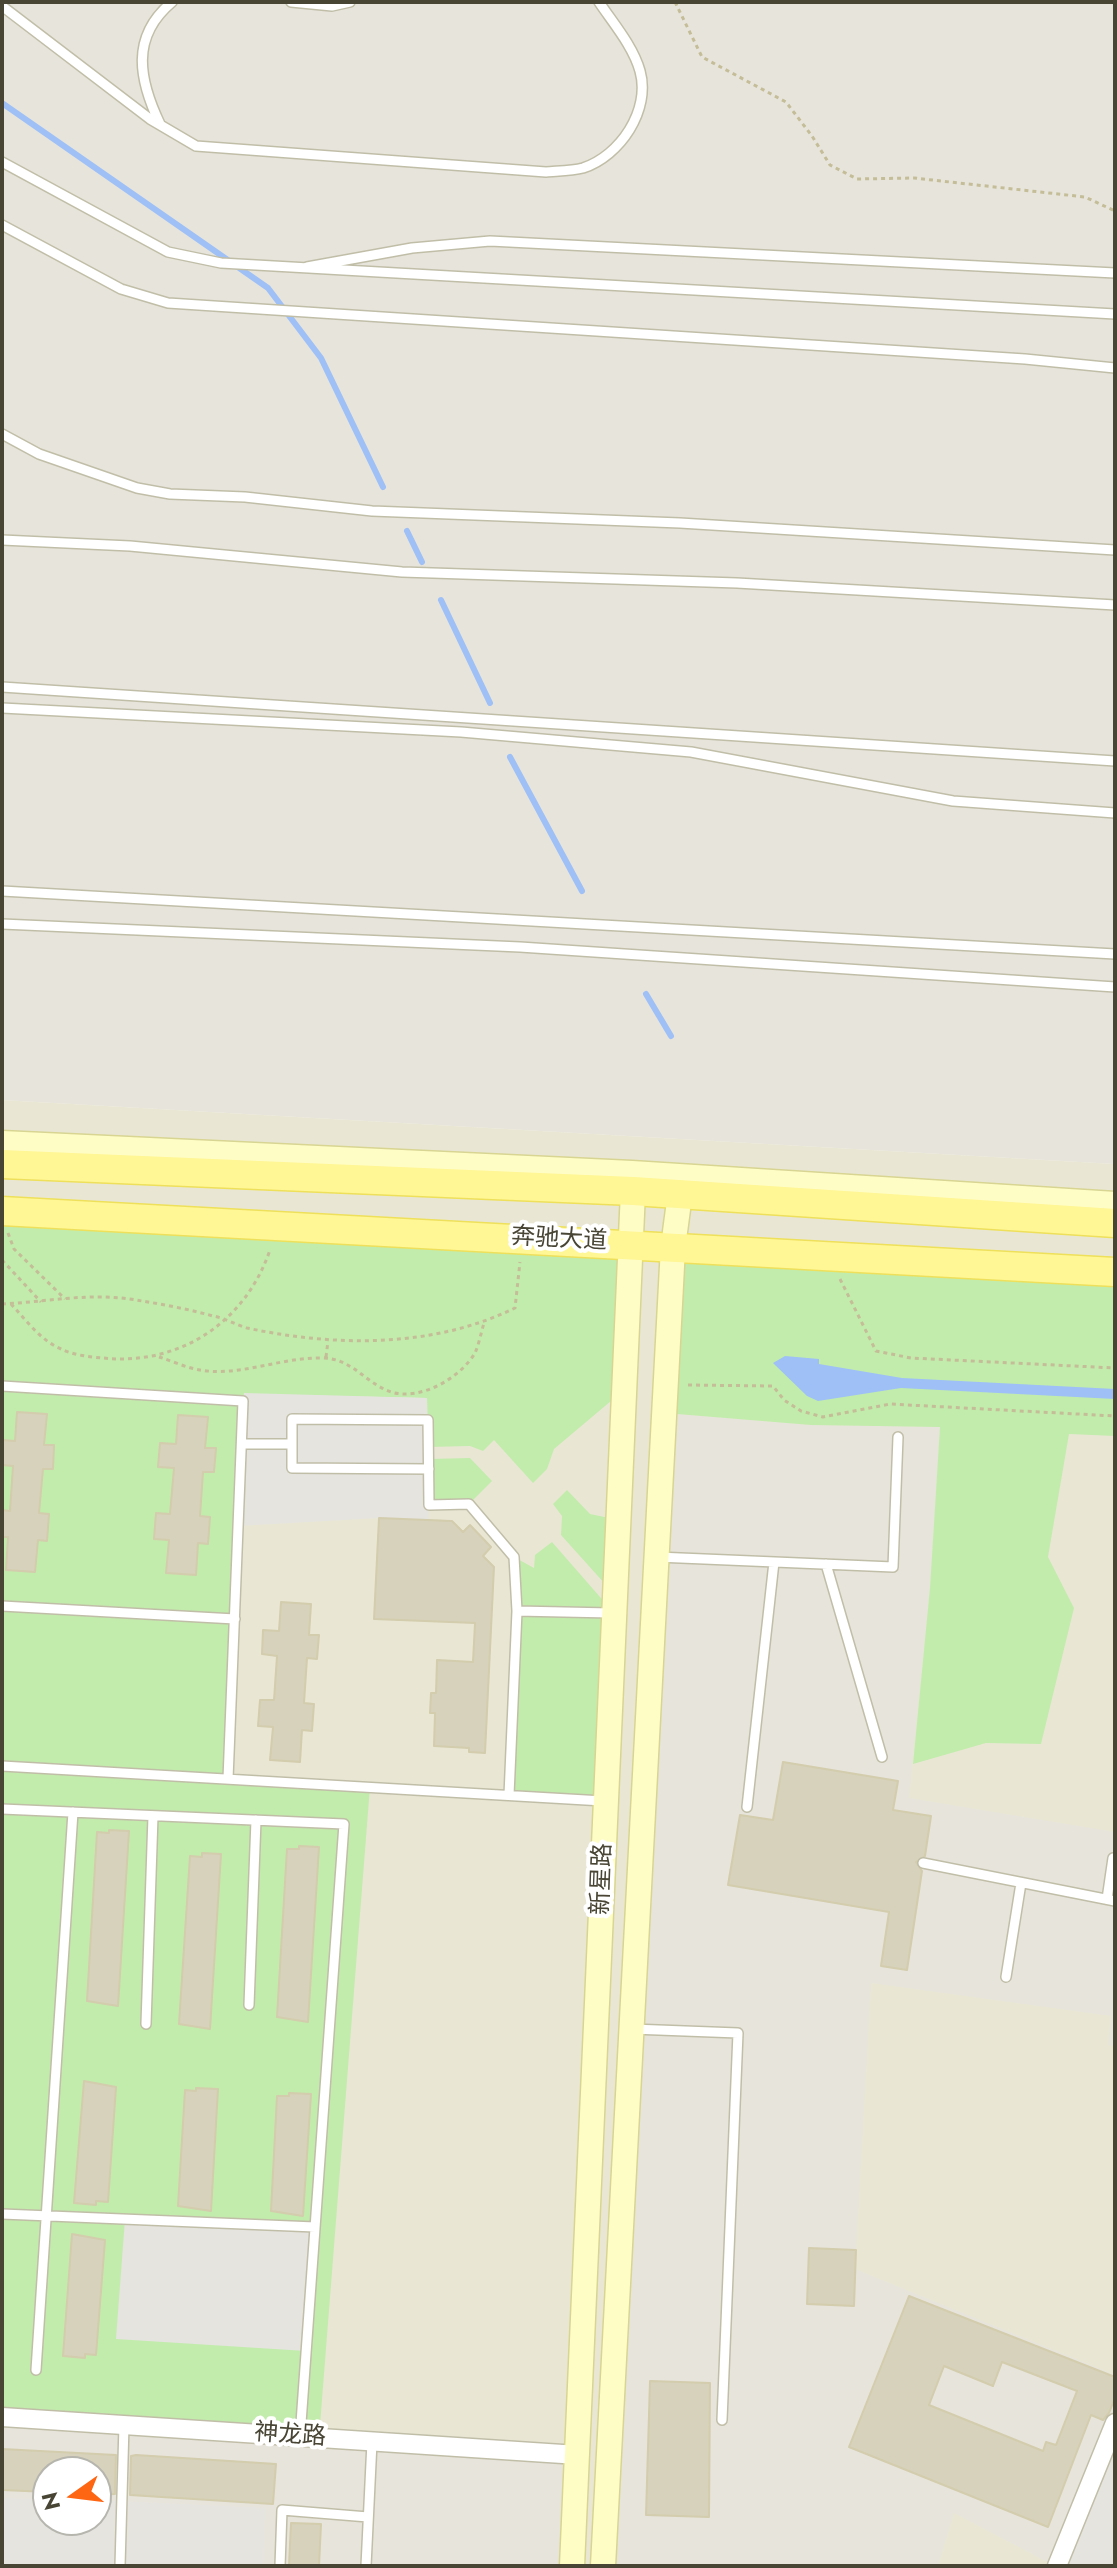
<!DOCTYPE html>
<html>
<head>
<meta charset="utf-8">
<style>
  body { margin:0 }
  #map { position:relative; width:1117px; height:2568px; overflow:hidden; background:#f5f3e6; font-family:Jost,sans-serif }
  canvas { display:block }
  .frame { position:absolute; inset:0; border:4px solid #484535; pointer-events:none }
  .north { position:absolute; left:32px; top:2456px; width:80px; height:80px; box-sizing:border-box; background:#fff; border:2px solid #b6b5ae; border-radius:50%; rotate:256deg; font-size:22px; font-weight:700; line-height:32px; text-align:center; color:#484535 }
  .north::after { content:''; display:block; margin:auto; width:28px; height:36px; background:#ff6613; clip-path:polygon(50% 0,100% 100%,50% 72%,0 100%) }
</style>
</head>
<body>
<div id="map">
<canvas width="1117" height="2568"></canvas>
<div class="frame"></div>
<div class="north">N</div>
</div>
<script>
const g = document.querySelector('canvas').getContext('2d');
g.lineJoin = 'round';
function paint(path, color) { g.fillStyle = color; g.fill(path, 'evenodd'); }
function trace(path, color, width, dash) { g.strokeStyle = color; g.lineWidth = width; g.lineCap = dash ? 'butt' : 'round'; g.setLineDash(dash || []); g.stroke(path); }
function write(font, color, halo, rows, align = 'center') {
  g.font = font + ' Jost,"Noto Sans SC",sans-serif'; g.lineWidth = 8; g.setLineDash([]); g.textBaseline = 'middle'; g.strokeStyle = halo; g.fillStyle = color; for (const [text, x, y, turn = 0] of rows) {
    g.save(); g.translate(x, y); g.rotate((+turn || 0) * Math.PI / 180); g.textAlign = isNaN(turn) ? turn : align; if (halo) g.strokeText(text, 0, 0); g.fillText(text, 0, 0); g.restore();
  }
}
const residential = new Path2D(`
  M 2,1100 L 1115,1164 L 1115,2566 L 2,2566 ZM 48,2472 L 96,2472 L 96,2520 L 48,2520 Z`);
const industrial = new Path2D(`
  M 2,2 L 1115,2 L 1115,1164 L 2,1100 Z
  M 665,1413 L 811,1425 L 940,1427 L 930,1588 L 909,1798 L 1115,1832 L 1115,2046 L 1108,2045 L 1111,2016 L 871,1983 L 855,2269 L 1115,2375 L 1115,2423 L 1055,2566 L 954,2513 L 938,2566 L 603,2566 Z
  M 2,2417 L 578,2455 L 572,2566 L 2,2566 ZM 48,2472 L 96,2472 L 96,2520 L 48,2520 Z`);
const green = new Path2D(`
  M 2,1211 L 631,1244 L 624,1390 L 554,1449 L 547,1469 L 533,1483 L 494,1440 L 483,1451 L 470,1446 L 428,1447 L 427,1398 L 244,1394 L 228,1779 L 370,1787 L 319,2438 L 2,2417 Z
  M 673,1247 L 1115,1272 L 1115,1436 L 1069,1434 L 1048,1557 L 1074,1608 L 1041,1744 L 986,1743 L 913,1764 L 930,1588 L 940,1427 L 811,1425 L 665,1413 Z
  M 470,1458 L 492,1481 L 469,1504 L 429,1505 L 429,1459 Z
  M 567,1490 L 590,1514 L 619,1520 L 615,1595 L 561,1535 L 562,1516 L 553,1504 Z
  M 552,1542 L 614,1613 L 606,1801 L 509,1795 L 514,1557 L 534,1568 L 535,1555 Z`);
const parking = new Path2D(`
  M 244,1393 L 427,1398 L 429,1520 L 379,1518 L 238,1526 Z
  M 125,2219 L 315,2227 L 306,2351 L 116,2339 Z
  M 1115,2423 L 1115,2566 L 1057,2566 Z
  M 2,2498 L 48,2499 L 48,2520 L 96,2520 L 96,2500 L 265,2508 L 263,2566 L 2,2566 Z`);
const water = new Path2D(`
  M 785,1356 L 819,1359 L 819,1364 L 902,1378 L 1115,1389 L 1115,1399 L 901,1388 L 818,1401 L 807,1396 L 773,1363 Z`);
const stream = new Path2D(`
  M 2,103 L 268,288 L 321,358 L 383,487
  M 407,531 L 422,562
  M 441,600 L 490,703
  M 510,757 L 582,891
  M 646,994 L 671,1036`);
const building = new Path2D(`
  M 17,1412 L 47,1414 L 44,1445 L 54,1445 L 53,1469 L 43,1469 L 39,1513 L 49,1514 L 47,1541 L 38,1540 L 35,1572 L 6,1570 L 8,1537 L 2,1537 L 2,1510 L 10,1511 L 13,1466 L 2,1465 L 2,1440 L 15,1441 Z
  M 178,1415 L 208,1417 L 205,1448 L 216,1448 L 214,1472 L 203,1472 L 200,1516 L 210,1517 L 208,1544 L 198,1543 L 196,1575 L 166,1573 L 169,1540 L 154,1539 L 156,1513 L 170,1514 L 174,1468 L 158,1467 L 160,1443 L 176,1444 Z
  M 379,1518 L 452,1521 L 463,1532 L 470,1525 L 491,1547 L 483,1556 L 494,1567 L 485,1753 L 469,1752 L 469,1748 L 434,1746 L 435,1713 L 430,1713 L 431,1693 L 436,1693 L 437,1660 L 473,1662 L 475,1623 L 374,1619 Z
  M 281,1602 L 311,1604 L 309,1635 L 319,1635 L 317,1659 L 307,1658 L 304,1703 L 314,1704 L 312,1731 L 302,1730 L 300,1762 L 270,1760 L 273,1727 L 258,1726 L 260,1700 L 274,1700 L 277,1656 L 262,1654 L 263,1630 L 279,1631 Z
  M 783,1762 L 898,1781 L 893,1810 L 931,1816 L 925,1856 L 916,1862 L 922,1871 L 907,1970 L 881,1966 L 889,1912 L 728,1885 L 740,1815 L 773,1820 Z
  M 109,1830 L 129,1831 L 118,2006 L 87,2001 L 97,1832 L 109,1833 Z
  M 299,1846 L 319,1847 L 308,2022 L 277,2017 L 287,1849 L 299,1849 Z
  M 202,1853 L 221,1854 L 210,2029 L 179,2024 L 190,1856 L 202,1857 Z
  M 84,2081 L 116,2087 L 108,2202 L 96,2201 L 96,2205 L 74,2203 Z
  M 196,2088 L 218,2089 L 211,2211 L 178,2206 L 185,2090 L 196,2091 Z
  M 289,2093 L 311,2094 L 303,2216 L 271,2211 L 277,2096 L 289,2096 Z
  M 72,2234 L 105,2240 L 96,2355 L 85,2354 L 85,2358 L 63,2356 Z
  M 809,2248 L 856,2250 L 854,2306 L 807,2304 Z
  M 909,2296 L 1115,2377 L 1115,2398 L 1109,2413 L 1103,2420 L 1091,2415 L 1048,2527 L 849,2447 ZM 1002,2362 L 1077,2391 L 1056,2445 L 1046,2442 L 1043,2451 L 929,2405 L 944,2366 L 993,2386 Z
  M 650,2381 L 710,2383 L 709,2517 L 646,2515 Z
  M 2,2449 L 116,2455 L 115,2494 L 96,2495 L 96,2472 L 48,2472 L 48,2492 L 2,2490 Z
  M 136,2455 L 276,2464 L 273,2504 L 130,2495 L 131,2456 Z
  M 291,2523 L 321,2524 L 319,2566 L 289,2566 Z`);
const path = new Path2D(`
  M 675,2 L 702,57 L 786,102 L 812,136 L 830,165 L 857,179 L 914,178 L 1085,197 L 1115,211
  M 8,1233 L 14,1249 L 65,1299
  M 2,1260 L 41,1302
  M 840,1279 L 876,1351 L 911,1358 L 1115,1368
  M 2,1304 C 46,1302 91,1292 136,1300 C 161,1304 188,1309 213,1316 C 225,1318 236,1325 247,1328 C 336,1347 433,1348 515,1308 L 520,1262
  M 11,1304 C 26,1320 40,1340 61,1349 C 73,1355 90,1357 103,1358 C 179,1366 245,1323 270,1250
  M 159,1357 C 172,1361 187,1368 200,1370 C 240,1377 281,1357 322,1358 C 352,1358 365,1383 391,1392 C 421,1401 460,1378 475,1353 C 479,1344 481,1333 484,1323
  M 326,1357 L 328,1341
  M 688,1385 L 773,1386 L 784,1400 L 801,1411 L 823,1417 L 890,1404 L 1115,1416`);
const lane = new Path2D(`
  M 291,2 L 332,6 L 350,2
  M 2,6 L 150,119 L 196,146 L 546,172 C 557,171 572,171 583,168 C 620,156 651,110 640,71 C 633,46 613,23 599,2
  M 160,124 C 139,80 130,37 172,2
  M 2,162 L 168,252 L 221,263 L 1115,314
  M 2,225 L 121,289 L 168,303 L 1025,359 L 1115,368
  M 307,267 L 412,248 L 490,241 L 1115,273
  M 2,434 L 39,454 L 137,488 L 170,494 L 245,497 L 372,511 L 680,523 L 1115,550
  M 2,540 L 130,546 L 402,572 L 737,583 L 1115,605
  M 2,687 L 1115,761
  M 2,708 L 461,732 L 691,752 L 953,801 L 1115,813
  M 2,891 L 1115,954
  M 2,924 L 520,947 L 1115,987
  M 2,1386 L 243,1401 L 228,1779
  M 242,1444 L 292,1444
  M 429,1469 L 292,1468 L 292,1419 L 428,1420 L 429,1505 L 469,1504 L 514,1557 L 517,1611 L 611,1613
  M 657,1557 L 893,1567 L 898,1437
  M 826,1564 L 882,1757
  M 2,1606 L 235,1619
  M 2,1766 L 603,1801
  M 509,1795 L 517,1611
  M 747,1807 L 774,1562
  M 2,1809 L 344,1824 L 300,2437
  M 923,1863 L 1115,1901
  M 1107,1899 L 1113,1858
  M 1006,1977 L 1021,1883
  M 249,2005 L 256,1820
  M 146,2024 L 153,1816
  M 632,2029 L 738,2033 L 722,2420
  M 2,2214 L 315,2227
  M 36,2370 L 73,1812
  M 120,2566 L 124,2425
  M 280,2566 L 282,2510 L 368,2517
  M 366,2566 L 372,2442`);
const street = new Path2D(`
  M 2,2417 L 578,2455
  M 1057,2566 L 1115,2423`);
const secondary = new Path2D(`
  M 2,1143 L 632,1173 L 1115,1204
  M 572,2566 L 633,1191
  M 603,2566 L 673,1247 L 680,1194`);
const primary = new Path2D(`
  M 2,1164 L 633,1191 L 1115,1223
  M 2,1211 L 1115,1272`);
const streetNames = [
  ["奔驰大道",559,1240,3],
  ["新星路",603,1879,-88],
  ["神龙路",290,2436,4]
];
paint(residential, '#e9e7d4');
paint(industrial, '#e7e4db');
paint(green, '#c2ecac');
paint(parking, '#e5e4df');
paint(water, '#9ec0f7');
trace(stream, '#9ec0f7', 6);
paint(building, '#d7d2bb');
trace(building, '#d3ccad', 2);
trace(lane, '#c1bea8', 12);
trace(street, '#c1bea8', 21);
trace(secondary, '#d8d592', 27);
trace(primary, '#eee05b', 31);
trace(path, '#c4bd98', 3, [4, 4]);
trace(lane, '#fff', 9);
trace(street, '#fff', 18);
trace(secondary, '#fffdc6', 24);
trace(primary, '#fff695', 28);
write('24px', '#484535', '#fff', streetNames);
</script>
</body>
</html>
